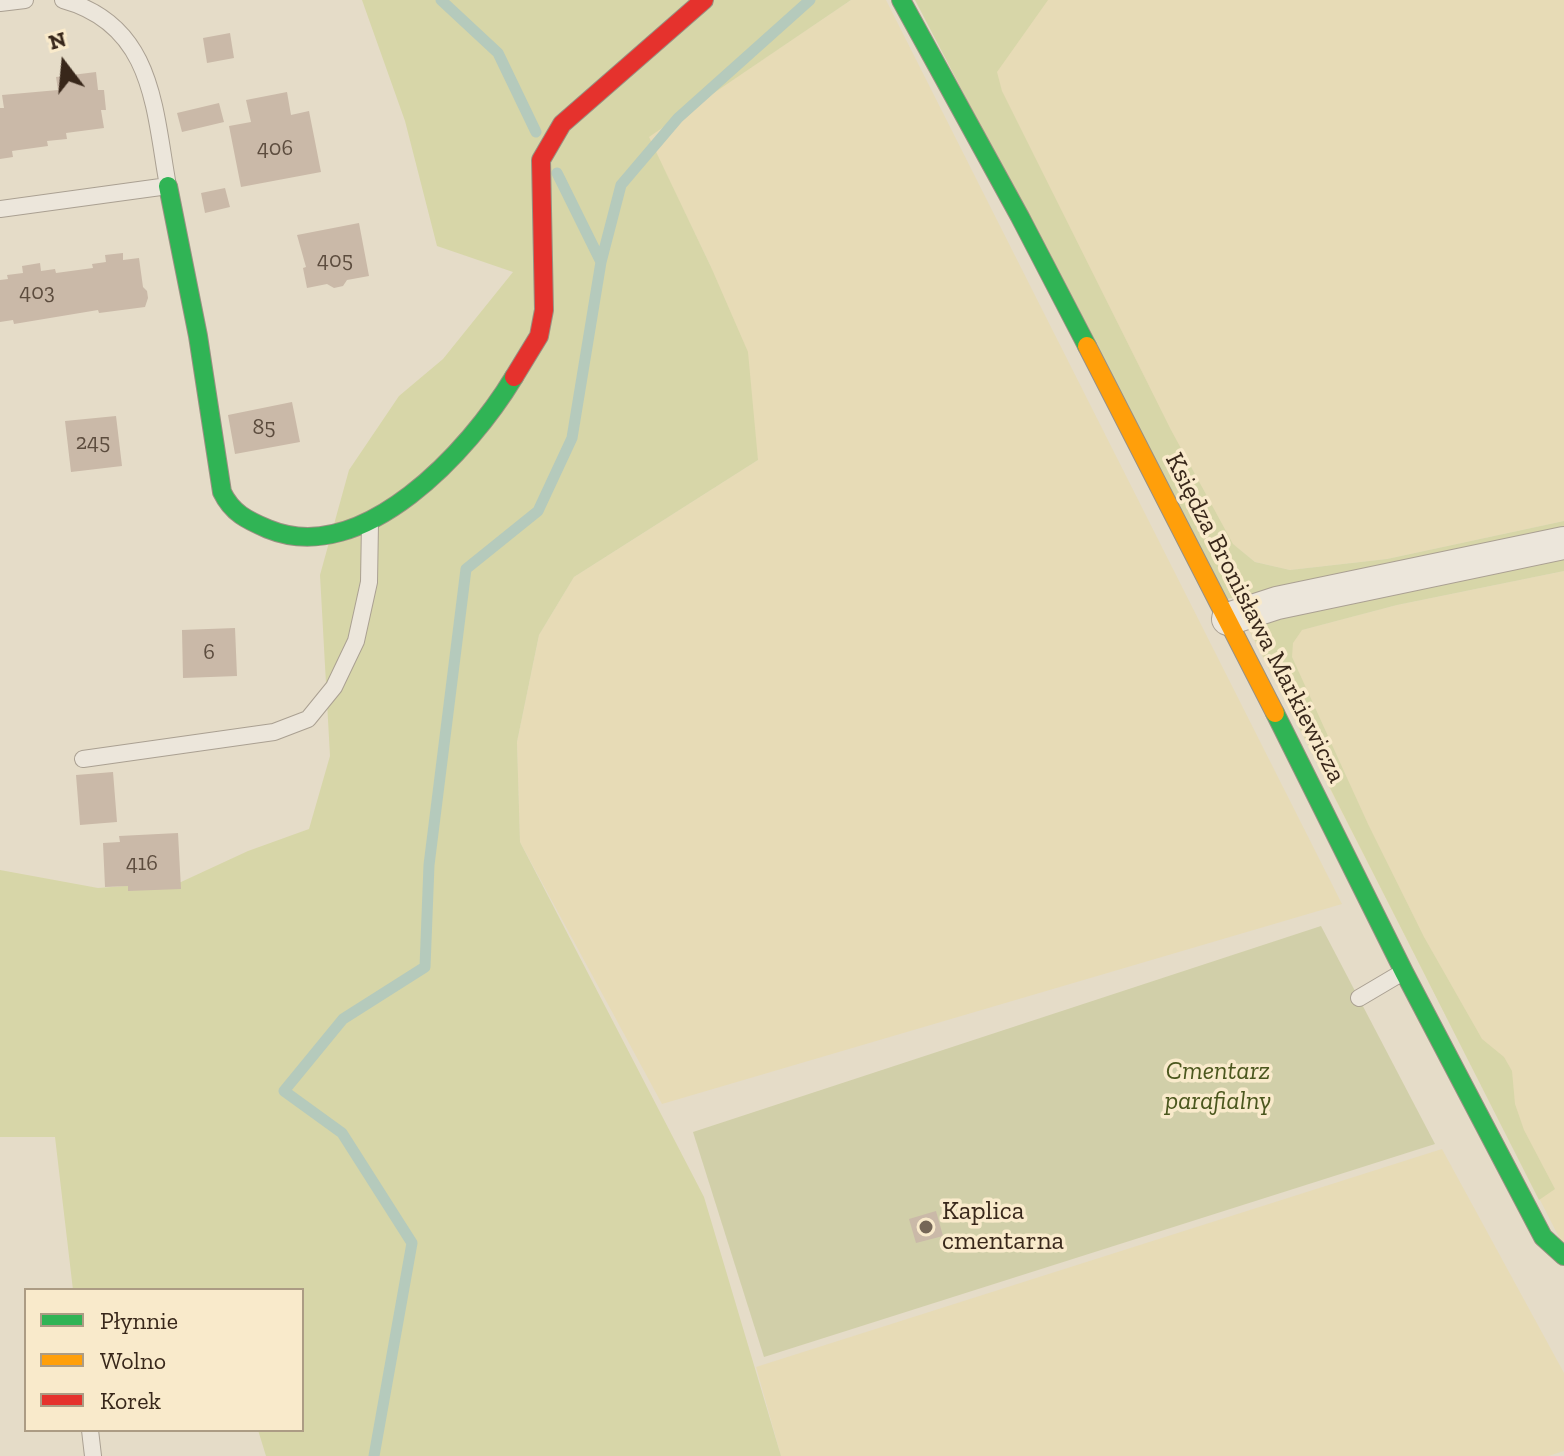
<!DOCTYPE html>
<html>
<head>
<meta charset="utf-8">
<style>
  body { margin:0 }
  #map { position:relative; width:1564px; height:1456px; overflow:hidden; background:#e5dcc8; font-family:"Zilla Slab",serif }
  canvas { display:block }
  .legend { position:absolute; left:24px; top:1288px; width:280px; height:144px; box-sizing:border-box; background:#f9eacb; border:2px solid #ac9c84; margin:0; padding:10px 14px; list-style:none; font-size:24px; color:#38271a }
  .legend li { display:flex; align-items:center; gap:16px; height:40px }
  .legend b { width:40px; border:2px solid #ac9c84 }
  .north { position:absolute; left:24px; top:24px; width:80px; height:80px; -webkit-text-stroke:6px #f9eacb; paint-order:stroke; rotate:344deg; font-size:22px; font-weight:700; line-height:32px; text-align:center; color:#38271a }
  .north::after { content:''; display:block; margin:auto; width:28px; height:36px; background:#38271a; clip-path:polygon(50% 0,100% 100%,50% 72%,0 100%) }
</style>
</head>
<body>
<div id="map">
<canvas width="1564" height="1456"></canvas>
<ul class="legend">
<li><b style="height:10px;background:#30b455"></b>Płynnie</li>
<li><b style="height:10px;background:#ff9f0a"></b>Wolno</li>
<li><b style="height:10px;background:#e5322d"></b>Korek</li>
</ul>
<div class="north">N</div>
</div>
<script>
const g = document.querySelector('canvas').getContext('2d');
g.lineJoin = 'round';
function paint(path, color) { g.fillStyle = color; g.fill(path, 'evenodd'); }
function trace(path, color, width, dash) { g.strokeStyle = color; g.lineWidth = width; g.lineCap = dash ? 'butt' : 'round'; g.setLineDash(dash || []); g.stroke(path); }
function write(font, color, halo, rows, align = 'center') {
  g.font = font + ' "Zilla Slab",serif'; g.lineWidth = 7; g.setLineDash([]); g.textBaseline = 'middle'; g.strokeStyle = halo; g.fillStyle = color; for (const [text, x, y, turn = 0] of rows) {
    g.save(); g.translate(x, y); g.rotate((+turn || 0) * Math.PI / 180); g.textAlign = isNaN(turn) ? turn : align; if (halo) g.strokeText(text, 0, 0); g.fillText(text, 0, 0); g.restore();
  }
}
const farmland = new Path2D(`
  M 851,0 L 886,0 L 1342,904 L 662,1104 L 520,842 L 517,742 L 539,635 L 574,577 L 758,460 L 711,267 L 648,137 Z
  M 927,0 L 1564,0 L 1564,521 L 1387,559 L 1290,570 L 1255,562 L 1235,546 L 1286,634 L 1397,605 L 1564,571 L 1564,1247 Z
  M 1442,1149 L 1564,1373 L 1564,1451 L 1548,1456 L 781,1456 L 756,1367 Z`);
const green = new Path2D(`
  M 362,0 L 851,0 L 649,137 L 711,267 L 748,352 L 758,460 L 574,577 L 539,635 L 517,742 L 520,842 L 704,1197 L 781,1456 L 266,1456 L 258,1430 L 302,1430 L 302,1290 L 73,1290 L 55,1137 L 0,1137 L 0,870 L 98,888 L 181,882 L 248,851 L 309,829 L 330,756 L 320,575 L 349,470 L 399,396 L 443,359 L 513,272 L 437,246 L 405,121 Z
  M 915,0 L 1048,0 L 997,72 L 1002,91 L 1171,430 L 1233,544 L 1255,562 L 1290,570 L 1387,559 L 1564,521 L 1564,533 L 1227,599 Z
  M 1564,554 L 1564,571 L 1397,605 L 1302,630 L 1293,643 L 1292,657 L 1368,824 L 1424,937 L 1482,1039 L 1504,1057 L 1512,1071 L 1515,1104 L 1524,1130 L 1555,1189 L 1539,1200 L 1253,636 L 1258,626 L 1269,618 Z`);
const cemetery = new Path2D(`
  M 1321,926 L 1435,1144 L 764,1357 L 693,1132 Z`);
const stream = new Path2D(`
  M 441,0 L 498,53 L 536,132
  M 557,173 L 601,262
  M 374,1456 L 412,1243 L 342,1133 L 284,1091 L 343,1019 L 425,967 L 429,865 L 466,569 L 538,511 L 572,438 L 601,262 L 621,185 L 678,118 L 810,0`);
const building = new Path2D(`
  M 230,33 L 234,58 L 207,63 L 203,38 Z
  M 96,72 L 98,90 L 104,90 L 106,110 L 101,110 L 104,128 L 66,133 L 67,139 L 47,141 L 48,146 L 12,151 L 13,157 L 0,159 L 0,108 L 4,108 L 2,95 L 58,90 L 56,77 Z
  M 287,92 L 291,115 L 309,111 L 321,172 L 241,187 L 229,126 L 251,122 L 246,100 Z
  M 219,103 L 224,122 L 182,132 L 177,113 Z
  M 225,188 L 230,207 L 205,213 L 201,193 Z
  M 359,223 L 369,276 L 347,280 L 343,286 L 334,288 L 327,284 L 307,288 L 303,268 L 306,267 L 297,235 Z
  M 123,253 L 123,260 L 139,258 L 143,287 L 147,291 L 148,298 L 145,307 L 99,313 L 98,310 L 14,324 L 13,320 L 0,322 L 0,280 L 8,279 L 7,275 L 23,273 L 22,266 L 40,263 L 41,271 L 55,269 L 56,273 L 93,268 L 92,264 L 106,262 L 105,255 Z
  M 292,402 L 300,442 L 235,454 L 228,415 Z
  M 116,416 L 122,466 L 71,472 L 65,421 Z
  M 235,628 L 237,676 L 183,678 L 182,630 Z
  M 113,772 L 117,822 L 80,825 L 76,775 Z
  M 178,833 L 181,889 L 128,891 L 128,886 L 105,887 L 103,843 L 120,842 L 119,836 Z
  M 936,1211 L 943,1236 L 916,1243 L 909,1219 Z`);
const lane = new Path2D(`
  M 0,3 L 25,0
  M 0,209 L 168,186 C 154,109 154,25 63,0
  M 83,759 L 274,732 L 308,719 L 334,687 L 356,641 L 369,582 L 370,523
  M 1359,998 L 1403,972
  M 90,1430 L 93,1456`);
const street = new Path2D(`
  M 1228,619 L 1277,603 L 1564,543`);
const fast = new Path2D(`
  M 901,0 L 1020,217 L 1087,346
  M 168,186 L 198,336 L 222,492 C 232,513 247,520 268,529 C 363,568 470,450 514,377
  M 1275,713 L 1404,972 L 1543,1237 L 1564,1256`);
const slow = new Path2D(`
  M 1087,346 L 1275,713`);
const jam = new Path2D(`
  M 514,377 L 539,336 L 544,310 L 541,160 L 562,124 L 704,0`);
const markers = [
  [926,1227,8,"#756657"]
];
const numberNames = [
  ["406",275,149],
  ["405",335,261],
  ["403",37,293],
  ["85",264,428],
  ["245",93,443],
  ["6",209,653],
  ["416",142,864]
];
const streetNames = [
  ["Księdza Bronisława Markiewicza",1255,618,63]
];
const parkNames = [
  ["Cmentarz",1218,1072],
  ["parafialny",1218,1102]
];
const poiNames = [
  ["Kaplica",942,1212],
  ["cmentarna",942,1242]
];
paint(farmland, '#e7dbb6');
paint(green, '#d7d6a8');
paint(cemetery, '#d1cfa9');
trace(stream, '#b5cabc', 11);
paint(building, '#cab9a8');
trace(lane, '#aaa092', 18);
trace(street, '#aaa092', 34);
trace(fast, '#999082', 20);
trace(slow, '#999082', 20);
trace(jam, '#999082', 20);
trace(lane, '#ece6db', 16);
trace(street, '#ece6db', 32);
trace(fast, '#30b455', 18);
trace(slow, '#ff9f0a', 18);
trace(jam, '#e5322d', 18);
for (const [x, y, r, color] of markers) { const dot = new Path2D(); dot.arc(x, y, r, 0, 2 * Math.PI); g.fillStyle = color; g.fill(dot); trace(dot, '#f9eacb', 3); }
write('22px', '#5c4c3e', null, numberNames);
write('26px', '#38271a', '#f9eacb', streetNames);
write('italic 26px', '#4b571e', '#f9eacb', parkNames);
write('26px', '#38271a', '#f9eacb', poiNames, 'left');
</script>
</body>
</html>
